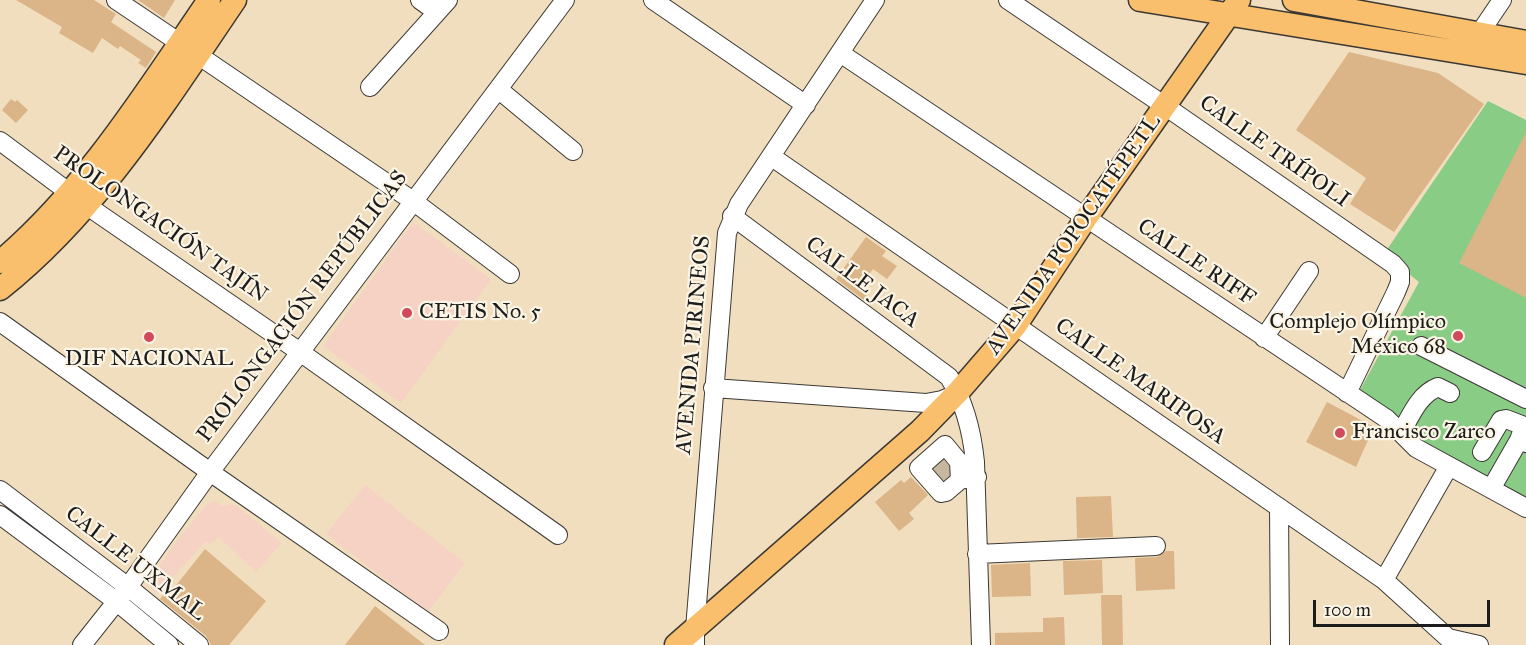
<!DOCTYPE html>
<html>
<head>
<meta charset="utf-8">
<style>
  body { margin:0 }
  #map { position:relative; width:1526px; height:645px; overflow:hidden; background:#f1debe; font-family:"IM FELL Great Primer",serif }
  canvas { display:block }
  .scale { position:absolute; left:1313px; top:600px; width:177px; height:27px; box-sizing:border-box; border:3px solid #1c1c1c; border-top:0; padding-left:8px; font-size:18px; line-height:21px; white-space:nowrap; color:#1c1c1c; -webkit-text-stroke:4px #fcf5e5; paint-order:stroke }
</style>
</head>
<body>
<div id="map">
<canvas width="1526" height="645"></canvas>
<div class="scale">100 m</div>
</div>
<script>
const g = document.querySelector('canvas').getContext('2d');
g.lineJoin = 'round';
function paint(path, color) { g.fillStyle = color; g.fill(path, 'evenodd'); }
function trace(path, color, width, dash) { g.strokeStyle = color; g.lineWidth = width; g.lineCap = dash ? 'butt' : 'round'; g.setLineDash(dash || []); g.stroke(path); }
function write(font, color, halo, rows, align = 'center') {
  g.font = font + ' "IM FELL Great Primer",serif'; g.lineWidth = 4.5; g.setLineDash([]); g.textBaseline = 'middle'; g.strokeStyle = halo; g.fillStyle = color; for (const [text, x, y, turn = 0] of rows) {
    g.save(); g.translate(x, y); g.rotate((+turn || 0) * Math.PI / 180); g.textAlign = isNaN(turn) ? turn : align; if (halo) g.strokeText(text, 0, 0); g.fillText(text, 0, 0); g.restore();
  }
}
const built = new Path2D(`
  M 413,222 L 491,279 L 401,403 L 323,346 Z
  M 365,485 L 465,563 L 428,612 L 326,534 Z
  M 214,500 L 222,506 L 232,504 L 238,507 L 282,543 L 256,572 L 219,537 L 210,544 L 205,542 L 163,588 L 155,593 L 147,584 L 175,543 L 206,505 Z`);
const green = new Path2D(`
  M 1488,101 L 1526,120 L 1526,502 L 1421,444 L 1360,390 L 1419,282 L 1384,254 Z`);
const building = new Path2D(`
  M 16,0 L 94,0 L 116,14 L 111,22 L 156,52 L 146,68 L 138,63 L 141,60 L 120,46 L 118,49 L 102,38 L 93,53 L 59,33 L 62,27 Z
  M 138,0 L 175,0 L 164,18 Z
  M 1349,52 L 1438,73 L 1484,104 L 1394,232 L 1350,204 L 1366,178 L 1296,130 Z
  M 11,99 L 15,102 L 17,100 L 28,110 L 16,123 L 2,110 Z
  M 1526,132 L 1526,298 L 1459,263 Z
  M 866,237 L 886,251 L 882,256 L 897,266 L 887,279 L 873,269 L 862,284 L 867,288 L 863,293 L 867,296 L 864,300 L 836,279 Z
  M 1327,402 L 1374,427 L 1356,467 L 1306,442 Z
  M 944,461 L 948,470 L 945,472 L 948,476 L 944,479 L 935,469 Z
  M 911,477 L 928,495 L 909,513 L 914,519 L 899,531 L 875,502 L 901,480 L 904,483 Z
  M 1111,496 L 1113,537 L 1077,538 L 1076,497 Z
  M 205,549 L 266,601 L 229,645 L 211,645 L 206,636 L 160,599 L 171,586 L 174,588 Z
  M 1166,551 L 1174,551 L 1175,589 L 1136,591 L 1135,558 L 1157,557 Z
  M 1102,560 L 1103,593 L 1064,595 L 1063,561 Z
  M 1030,563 L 1031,596 L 992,597 L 991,565 Z
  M 1101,595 L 1122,595 L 1123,645 L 1102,645 Z
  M 375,606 L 425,645 L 345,645 Z
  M 1064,617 L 1065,645 L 995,645 L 995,633 L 1043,632 L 1043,618 Z`);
const minorTunnel = new Path2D(`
  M 936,464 L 951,483`);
const minor = new Path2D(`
  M 116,0 L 180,43
  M 420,0 L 437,12
  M 653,0 L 806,105
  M 1008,0 L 1165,106 L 1393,264 L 1400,272 L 1400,282 L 1396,292 L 1347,393
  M 1479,34 L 1502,0
  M 840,53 L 1387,419 L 1416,448 L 1526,508
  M 198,55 L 413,201 L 510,274
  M 370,87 L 448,0
  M 498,89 L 573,151
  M 0,141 L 86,205 L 300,352 L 558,535
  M 772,157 L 1384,580 L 1448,638 L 1479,645
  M 732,216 L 949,377 C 965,403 972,432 975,462 L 981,645
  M 0,322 L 210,472 L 439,631
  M 1264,338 L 1309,271
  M 1421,346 L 1526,399
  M 713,388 L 926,403 L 942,400 L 954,395
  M 1401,433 C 1410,417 1419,394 1438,387 L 1450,393
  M 1482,452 L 1501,420 L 1506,419 L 1524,426 L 1519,440
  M 960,480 L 959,462 L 945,445 L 919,468 L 941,493 L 946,492 L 960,480 L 977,477
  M 1491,489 L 1519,440 L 1526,443
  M 0,490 L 128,587 L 199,645
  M 1279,507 L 1280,645
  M 0,515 L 116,601 L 169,645
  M 977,554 L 1156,546
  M 1384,580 L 1449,466
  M 82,645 L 128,587 L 210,472 L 565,0
  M 695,645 L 695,629 L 727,233 L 739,204 L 875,0`);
const major = new Path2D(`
  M 1140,0 L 1526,63
  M 1294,0 L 1526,42
  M 0,262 C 86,189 146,92 209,0
  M 0,289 C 98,211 165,103 235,0
  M 676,645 L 920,431 L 958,392 L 1016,325 L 1086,218 L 1239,0`);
const markers = [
  [407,313,6,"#d1495b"],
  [1458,336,6,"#d1495b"],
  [149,337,6,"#d1495b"],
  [1340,433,6,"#d1495b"]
];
const streetNames = [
  ["CALLE TRÍPOLI",1274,152,35],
  ["PROLONGACIÓN TAJÍN",160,225,35],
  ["AVENIDA POPOCATÉPETL",1074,235,-55],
  ["CALLE RIFF",1196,263,34],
  ["CALLE JACA",862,283,37],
  ["PROLONGACIÓN REPÚBLICAS",303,307,-53],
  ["AVENIDA PIRINEOS",694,345,-85],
  ["CALLE MARIPOSA",1140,382,35],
  ["CALLE UXMAL",135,564,38]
];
const poiNames = [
  ["CETIS No. 5",419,313],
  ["Complejo Olímpico",1446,323,"right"],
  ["México 68",1446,348,"right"],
  ["DIF NACIONAL",149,360,"center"],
  ["Francisco Zarco",1352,433]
];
paint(built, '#f6d2c5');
paint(green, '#88cc85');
paint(building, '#dbb487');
trace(minorTunnel, '#c6b79e', 18, [18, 9]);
trace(minor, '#3c3934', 20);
trace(major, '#3c3934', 25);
trace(minor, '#fff', 18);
trace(major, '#f9bf6c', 22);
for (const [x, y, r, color] of markers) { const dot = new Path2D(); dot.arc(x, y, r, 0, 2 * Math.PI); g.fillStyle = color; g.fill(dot); trace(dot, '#fcf5e5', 2); }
write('22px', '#1c1c1c', '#fcf5e5', streetNames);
write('22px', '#1c1c1c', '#fcf5e5', poiNames, 'left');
</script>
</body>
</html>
